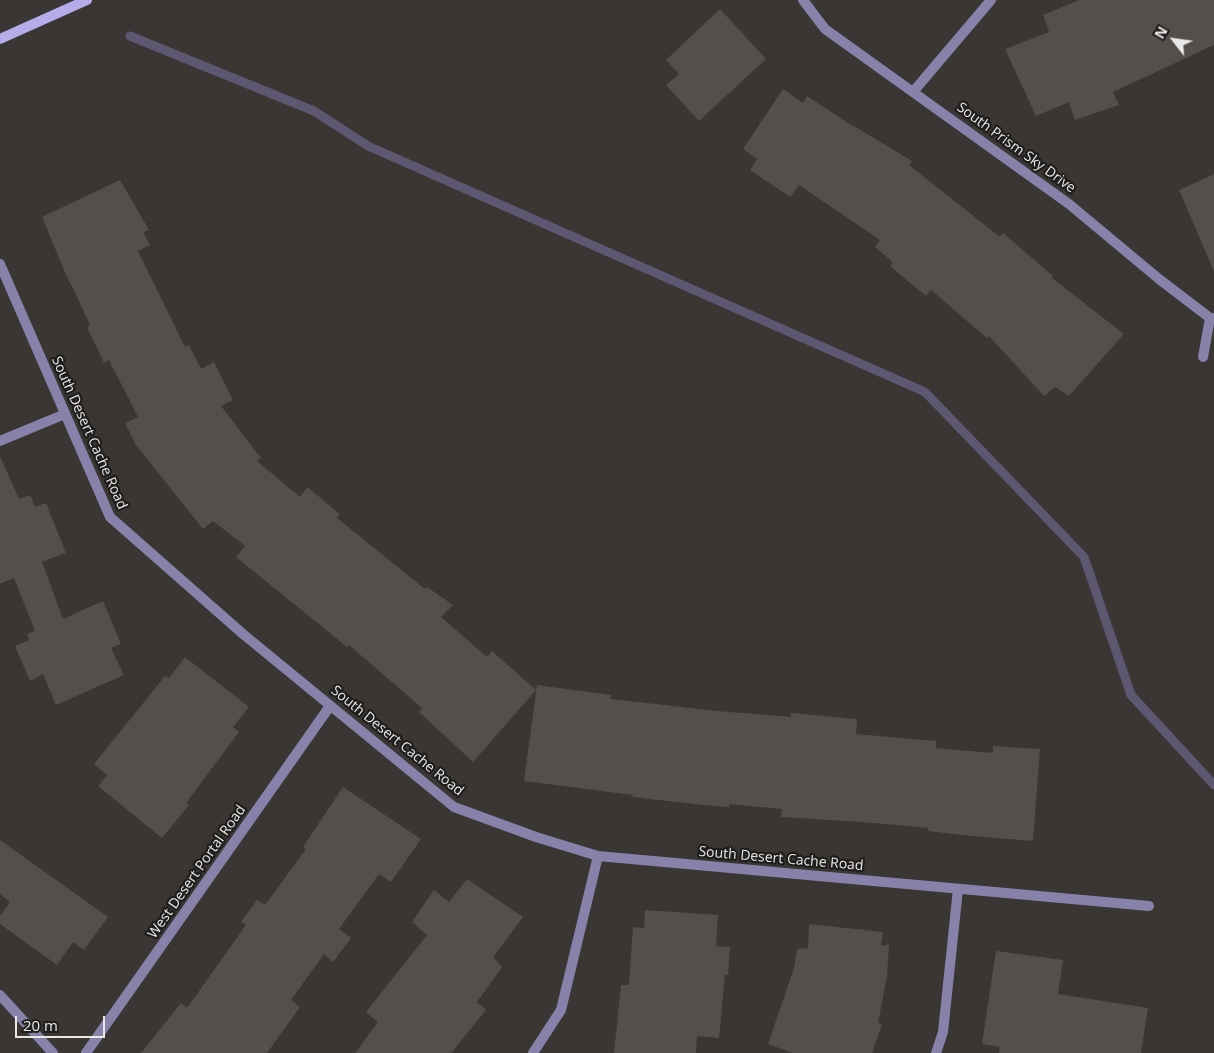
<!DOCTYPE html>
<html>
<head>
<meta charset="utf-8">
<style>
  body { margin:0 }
  #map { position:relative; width:1214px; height:1053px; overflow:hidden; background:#393633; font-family:"Open Sans",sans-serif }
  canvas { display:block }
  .north { position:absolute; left:1149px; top:15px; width:50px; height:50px; -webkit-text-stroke:4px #1f1e1c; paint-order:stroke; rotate:300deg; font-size:14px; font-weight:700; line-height:20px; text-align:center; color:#eae8e6 }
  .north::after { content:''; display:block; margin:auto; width:18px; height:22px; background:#eae8e6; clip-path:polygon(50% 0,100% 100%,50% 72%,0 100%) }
  .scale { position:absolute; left:15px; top:1016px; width:90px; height:22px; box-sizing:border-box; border:2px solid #eae8e6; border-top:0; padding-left:6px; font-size:15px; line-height:18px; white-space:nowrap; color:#eae8e6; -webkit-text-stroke:4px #1f1e1c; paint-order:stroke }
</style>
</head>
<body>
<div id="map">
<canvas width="1214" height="1053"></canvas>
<div class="north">N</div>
<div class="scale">20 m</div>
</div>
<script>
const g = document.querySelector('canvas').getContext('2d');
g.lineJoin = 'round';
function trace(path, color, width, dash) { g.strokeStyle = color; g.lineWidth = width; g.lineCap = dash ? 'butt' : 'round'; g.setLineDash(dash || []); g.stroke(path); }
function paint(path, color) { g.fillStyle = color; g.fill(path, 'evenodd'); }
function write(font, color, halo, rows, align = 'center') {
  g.font = font + ' "Open Sans",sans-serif'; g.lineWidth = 4.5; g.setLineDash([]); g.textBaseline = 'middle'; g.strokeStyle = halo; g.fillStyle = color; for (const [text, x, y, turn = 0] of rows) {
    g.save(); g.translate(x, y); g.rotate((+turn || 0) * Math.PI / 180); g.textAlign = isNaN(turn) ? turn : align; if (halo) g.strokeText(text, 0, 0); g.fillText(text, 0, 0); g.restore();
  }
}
const stream = new Path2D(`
  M 130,36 L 314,111 L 368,146 L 925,392 L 1084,557 L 1131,695 L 1214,785`);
const building = new Path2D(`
  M 1079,0 L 1214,0 L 1214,45 L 1113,92 L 1119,105 L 1075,120 L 1069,102 L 1036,116 L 1005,49 L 1049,32 L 1043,15 Z
  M 720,9 L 766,59 L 699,121 L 666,85 L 679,74 L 666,60 Z
  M 783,89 L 803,103 L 807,96 L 854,127 L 854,126 L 912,161 L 909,165 L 1000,237 L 1003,233 L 1053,276 L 1052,278 L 1124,334 L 1069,396 L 1055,387 L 1044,396 L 989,336 L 987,338 L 931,290 L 926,296 L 890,266 L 893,262 L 875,247 L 880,240 L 799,185 L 790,197 L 750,170 L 757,159 L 743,149 Z
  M 1214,174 L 1214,271 L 1179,190 Z
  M 120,180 L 149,230 L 143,232 L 150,245 L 138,251 L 185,347 L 189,345 L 201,369 L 214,362 L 233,400 L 221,406 L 261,458 L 257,461 L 300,497 L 307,487 L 340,514 L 337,518 L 425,589 L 427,587 L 453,605 L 441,617 L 487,657 L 492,651 L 536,690 L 473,762 L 419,712 L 422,708 L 349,645 L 347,647 L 236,557 L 245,546 L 213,521 L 203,529 L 136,445 L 125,423 L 138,417 L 109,360 L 104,363 L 87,327 L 90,325 L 70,282 L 69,282 L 42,217 Z
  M 0,456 L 19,499 L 30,495 L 35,507 L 46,503 L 66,553 L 42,562 L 63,619 L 103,601 L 121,644 L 111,648 L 124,675 L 56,705 L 43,674 L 30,681 L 15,646 L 29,640 L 27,634 L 35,631 L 14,578 L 0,584 Z
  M 185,657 L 249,707 L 233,727 L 239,732 L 186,803 L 189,805 L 162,838 L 98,786 L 107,775 L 94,764 L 165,676 L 169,678 Z
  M 537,685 L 611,695 L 611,699 L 717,711 L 791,717 L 791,713 L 857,719 L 856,734 L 936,741 L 936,748 L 993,753 L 993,746 L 1040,749 L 1033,841 L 962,835 L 928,831 L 928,828 L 863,822 L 781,817 L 782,809 L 729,804 L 729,807 L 703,805 L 632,797 L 633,795 L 524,781 Z
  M 343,787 L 421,839 L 391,882 L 379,874 L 339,929 L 351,938 L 333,962 L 324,954 L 291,1000 L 300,1007 L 267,1053 L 141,1053 L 181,1003 L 187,1008 L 246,925 L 241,922 L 257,900 L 265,905 L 306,849 L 303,847 Z
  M 0,840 L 108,917 L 84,950 L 73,942 L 57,965 L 0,924 L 0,916 L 10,902 L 0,894 Z
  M 467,879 L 523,917 L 493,957 L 502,967 L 477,1002 L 486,1010 L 451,1053 L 355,1053 L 378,1022 L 366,1012 L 427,935 L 412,922 L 434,890 L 449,902 Z
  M 645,910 L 718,915 L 716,946 L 730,947 L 728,975 L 725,975 L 719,1038 L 697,1036 L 696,1053 L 614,1053 L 621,985 L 629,985 L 633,927 L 644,928 Z
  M 809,924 L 883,932 L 881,946 L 889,944 L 887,976 L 878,1023 L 882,1024 L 872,1053 L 793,1053 L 768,1044 L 794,968 L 797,949 L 808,948 Z
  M 996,951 L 1063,960 L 1058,994 L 1148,1008 L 1141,1053 L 999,1053 L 1000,1047 L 982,1044 Z`);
const minor = new Path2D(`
  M 803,0 L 825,29 L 1069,204 L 1159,279 L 1210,318 L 1214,318
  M 913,92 L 991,0
  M 0,264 L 110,517 L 243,634 L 454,807 L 536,837 L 598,856 L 1149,906
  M 1203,357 L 1210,318
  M 0,441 L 65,414
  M 0,995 L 53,1053
  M 86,1053 L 330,706
  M 533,1053 L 561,1010 L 598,856
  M 936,1053 L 943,1032 L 958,889`);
const secondary = new Path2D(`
  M 0,39 L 87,0`);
const streetNames = [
  ["South Prism Sky Drive",1016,148,36],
  ["South Desert Cache Road",89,433,66],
  ["South Desert Cache Road",397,741,39],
  ["South Desert Cache Road",781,859,5],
  ["West Desert Portal Road",197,872,-55]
];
trace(stream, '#5e5772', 9);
paint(building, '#534f4c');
trace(minor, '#8782a9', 10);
trace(secondary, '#b5acea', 10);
write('14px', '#eae8e6', '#1f1e1c', streetNames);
</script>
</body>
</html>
